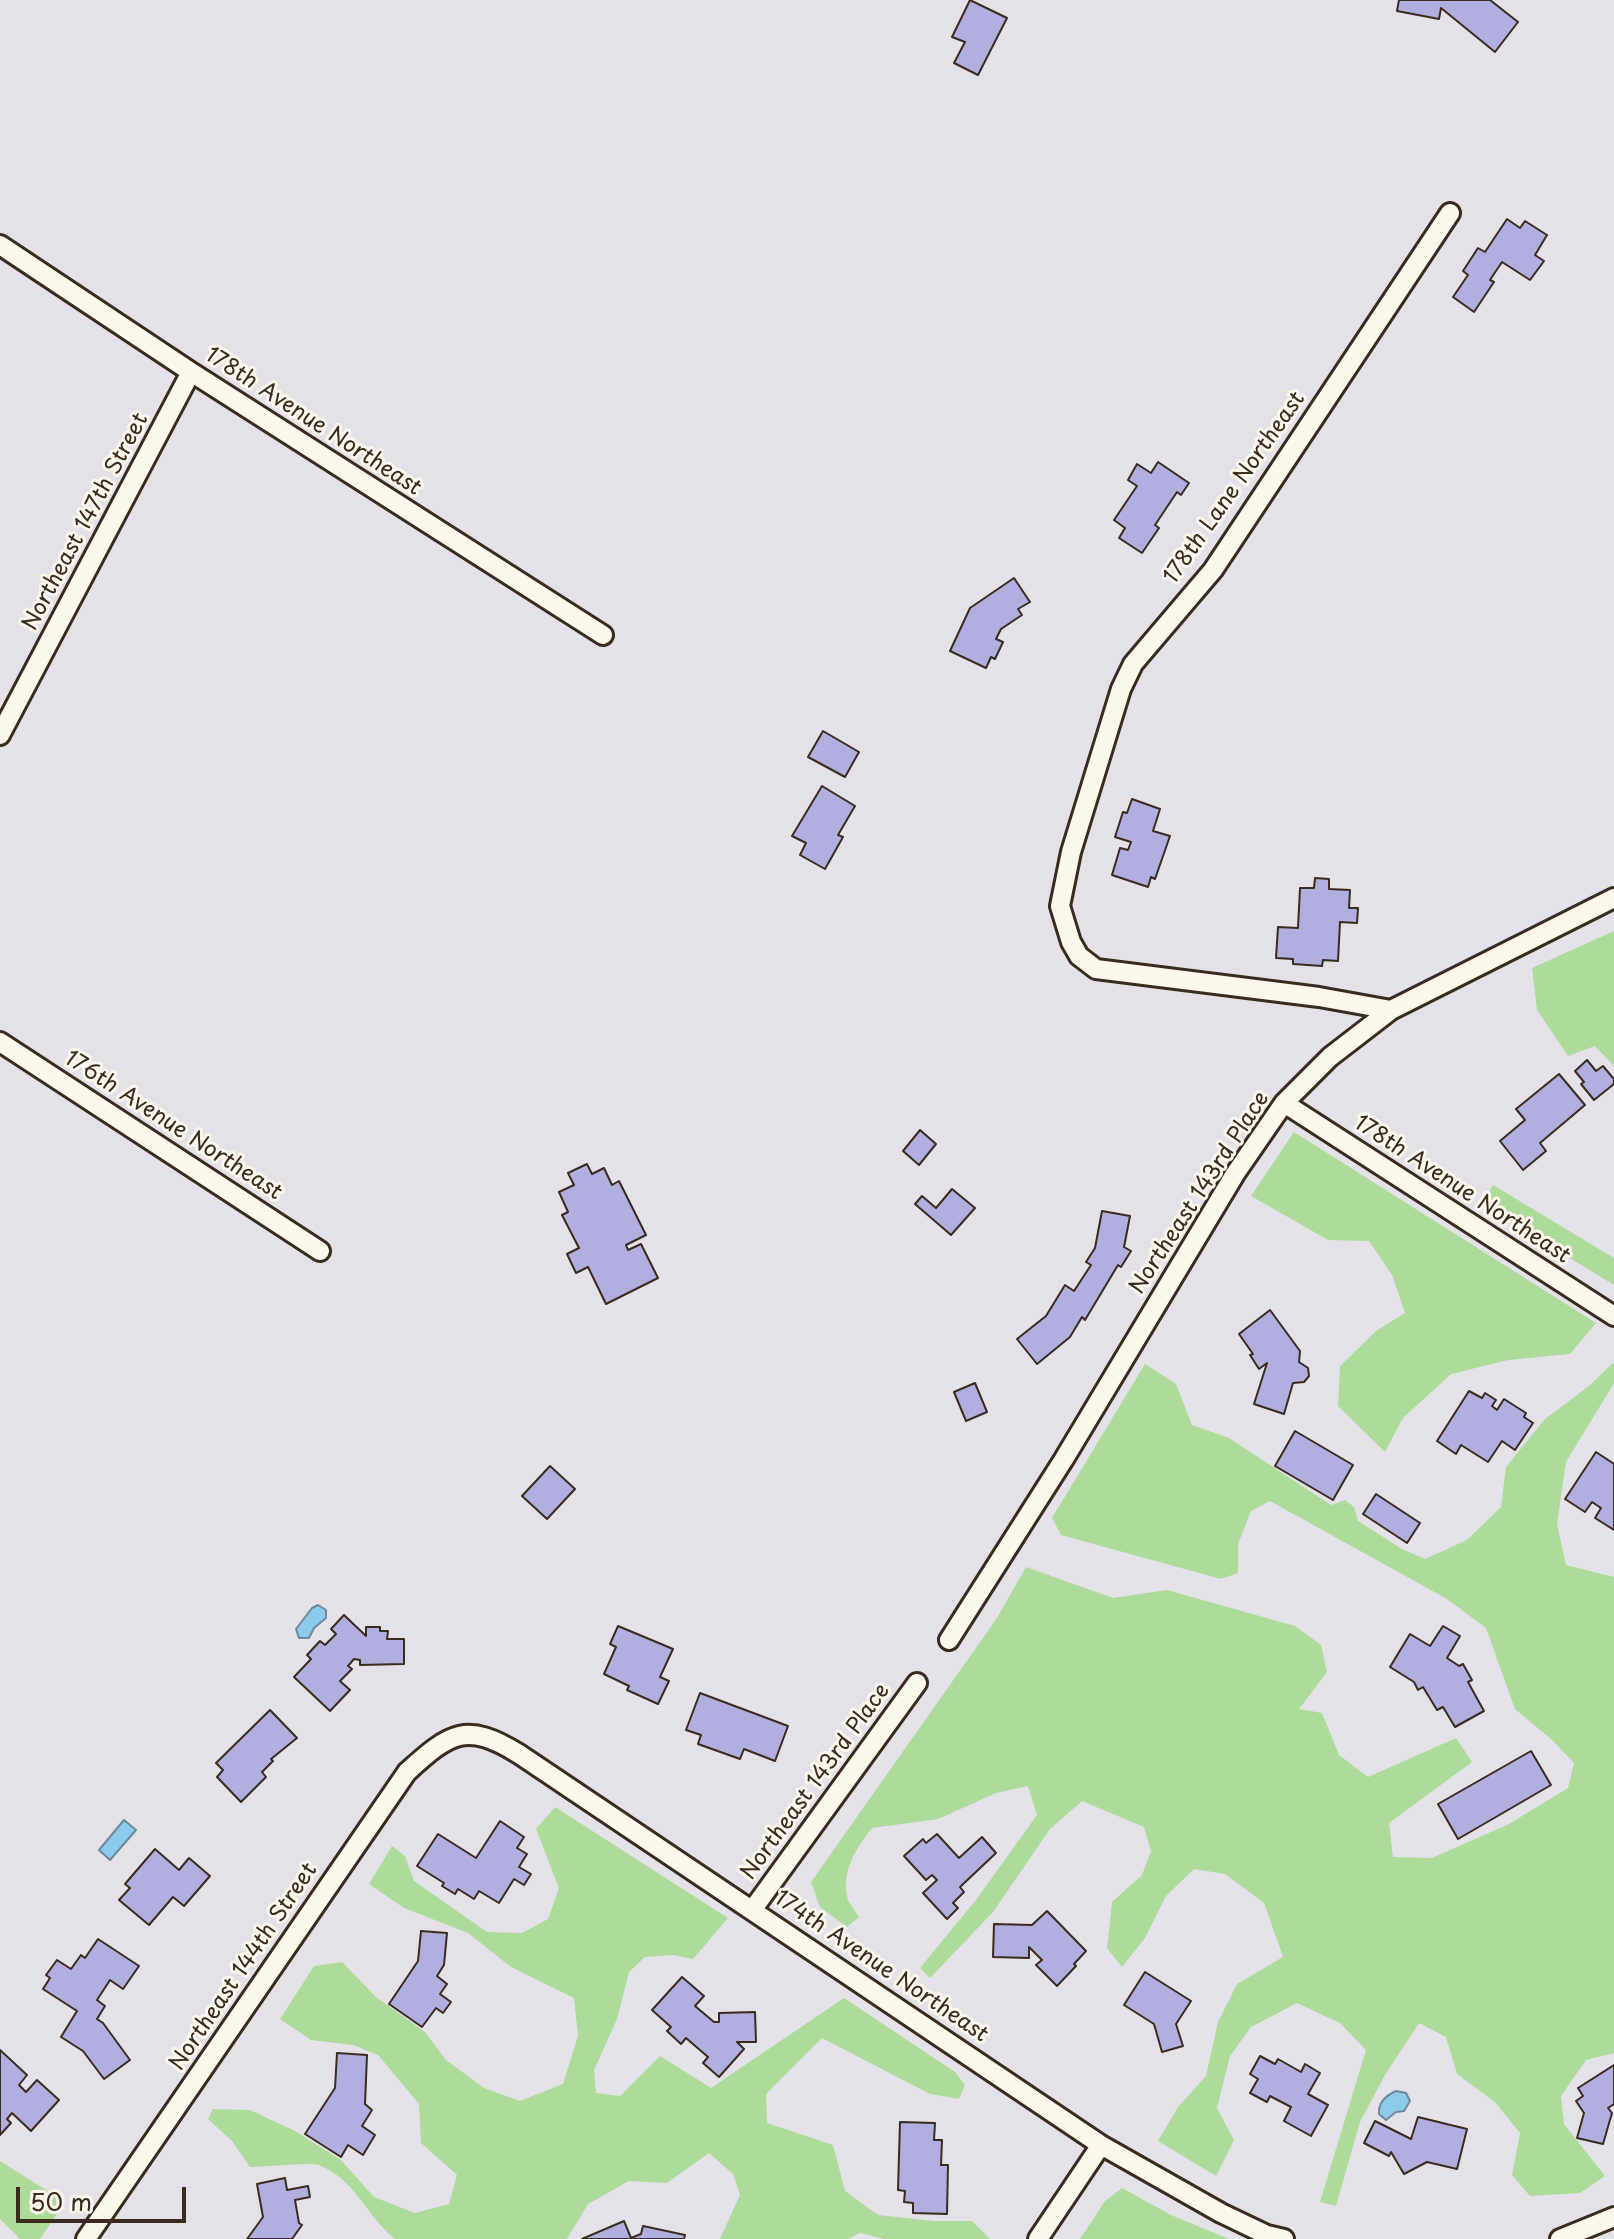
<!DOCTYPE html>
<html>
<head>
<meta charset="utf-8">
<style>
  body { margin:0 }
  #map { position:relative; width:1614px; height:2239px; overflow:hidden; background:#e5e1e8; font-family:"Playpen Sans",sans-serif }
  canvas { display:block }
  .scale { position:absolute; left:16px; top:2187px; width:170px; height:36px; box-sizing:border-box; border:4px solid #3b2a1e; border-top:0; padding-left:10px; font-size:24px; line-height:28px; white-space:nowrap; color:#3b2a1e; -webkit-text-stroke:6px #fbf7ec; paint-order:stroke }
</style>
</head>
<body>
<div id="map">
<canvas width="1614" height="2239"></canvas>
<div class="scale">50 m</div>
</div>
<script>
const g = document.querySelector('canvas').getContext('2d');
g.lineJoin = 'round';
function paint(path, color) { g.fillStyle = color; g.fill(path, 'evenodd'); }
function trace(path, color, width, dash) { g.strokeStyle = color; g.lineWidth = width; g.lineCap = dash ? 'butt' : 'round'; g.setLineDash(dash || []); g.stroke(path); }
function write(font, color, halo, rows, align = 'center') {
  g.font = font + ' "Playpen Sans",sans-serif'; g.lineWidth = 6; g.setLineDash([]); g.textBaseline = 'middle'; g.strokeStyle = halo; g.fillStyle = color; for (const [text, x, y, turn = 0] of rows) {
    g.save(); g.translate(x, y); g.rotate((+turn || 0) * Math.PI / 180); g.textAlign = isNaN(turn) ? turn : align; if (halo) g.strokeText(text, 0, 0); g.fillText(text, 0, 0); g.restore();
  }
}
const green = new Path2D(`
  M 1614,931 L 1614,1066 L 1595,1046 L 1568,1056 L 1537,1010 L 1532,968 Z
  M 1294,1132 L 1596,1323 L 1570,1354 L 1508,1360 L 1451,1374 L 1403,1418 L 1385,1452 L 1338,1406 L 1340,1366 L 1376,1331 L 1405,1313 L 1392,1275 L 1369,1241 L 1328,1240 L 1251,1196 Z
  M 1493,1185 L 1614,1258 L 1614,1285 L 1481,1204 Z
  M 1614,1362 L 1614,1383 L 1566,1462 L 1557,1524 L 1566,1565 L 1614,1577 L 1614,2053 L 1586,2060 L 1561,2096 L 1564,2124 L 1605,2176 L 1580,2193 L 1530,2196 L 1512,2175 L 1520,2133 L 1495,2102 L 1457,2074 L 1446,2037 L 1419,2023 L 1385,2075 L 1360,2122 L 1336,2206 L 1320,2202 L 1366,2050 L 1340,2023 L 1297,2003 L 1251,2027 L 1230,2056 L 1217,2108 L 1234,2140 L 1216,2176 L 1158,2141 L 1178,2107 L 1206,2076 L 1218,2022 L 1237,1984 L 1283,1957 L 1264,1903 L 1225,1874 L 1194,1869 L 1166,1896 L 1145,1938 L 1122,1967 L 1107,1948 L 1112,1902 L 1142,1875 L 1151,1851 L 1144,1827 L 1082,1801 L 1050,1829 L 993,1912 L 930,1978 L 920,1968 L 976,1900 L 1037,1815 L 1028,1786 L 996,1793 L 938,1819 L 872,1828 C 856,1848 840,1873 848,1900 C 850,1905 856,1912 859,1917 L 847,1927 L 820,1907 L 811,1882 L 997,1618 L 1026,1567 L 1113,1598 L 1167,1590 L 1295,1626 L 1321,1645 L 1327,1672 L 1299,1709 L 1322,1713 L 1339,1755 L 1368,1777 L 1456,1738 L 1472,1762 L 1389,1823 L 1393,1857 L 1432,1858 L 1509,1824 L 1568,1788 L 1574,1763 L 1552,1740 L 1515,1709 L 1486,1628 L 1447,1599 L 1270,1501 L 1251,1511 L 1238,1544 L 1238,1573 L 1221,1579 L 1061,1535 L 1052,1518 L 1145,1364 L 1176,1384 L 1192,1425 L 1229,1438 L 1331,1505 L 1345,1500 L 1354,1507 L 1358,1521 L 1402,1549 L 1425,1559 L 1467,1540 L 1501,1507 L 1506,1467 L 1545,1419 L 1589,1386 Z
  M 555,1807 L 728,1918 L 693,1959 L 673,1955 L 645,1957 L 629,1972 L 617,2019 L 594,2070 L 596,2093 L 620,2096 L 660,2056 L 711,2088 L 844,1998 L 955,2072 L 965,2085 L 959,2099 L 930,2094 L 822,2038 L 766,2094 L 767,2123 L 833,2145 L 845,2191 L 878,2215 L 934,2221 L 972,2221 L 990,2239 L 885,2239 L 860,2233 L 848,2239 L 720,2239 L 740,2195 L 733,2174 L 709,2153 L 667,2183 L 629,2181 L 588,2204 L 567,2239 L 395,2239 C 367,2217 355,2179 319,2165 C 312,2162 263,2167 250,2167 L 232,2141 L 208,2119 L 213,2109 L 250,2110 L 295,2131 L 341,2160 L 374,2197 L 415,2213 L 449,2204 L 457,2175 L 421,2143 L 419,2104 L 378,2055 L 353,2045 L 311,2040 L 280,2019 L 314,1966 L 342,1962 L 376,1997 L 425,2032 L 446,2060 L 484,2088 L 520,2101 L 563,2084 L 578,2036 L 574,1998 L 511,1967 L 468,1933 L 404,1908 L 369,1884 L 392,1846 L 405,1856 L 414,1881 L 487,1932 L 522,1933 L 548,1919 L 559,1888 L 536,1829 Z
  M 0,2161 L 65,2202 L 40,2239 L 20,2239 L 0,2219 Z
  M 1122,2188 L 1171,2215 L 1229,2239 L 1080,2239 L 1105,2201 Z`);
const water = new Path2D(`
  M 318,1605 L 326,1610 L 326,1618 L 314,1628 L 309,1638 L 299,1638 L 296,1629 L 312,1608 Z
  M 124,1820 L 136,1830 L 110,1860 L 99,1850 Z
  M 1396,2091 L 1406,2093 L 1410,2101 L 1404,2111 L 1396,2112 L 1386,2120 L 1379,2114 C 1378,2102 1387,2095 1396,2091 Z`);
const building = new Path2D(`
  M 970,0 L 1007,18 L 978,75 L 954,63 L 965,42 L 952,37 Z
  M 1399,0 L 1490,0 L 1518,22 L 1495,52 L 1441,8 L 1439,19 L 1397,11 Z
  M 1507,219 L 1520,228 L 1525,221 L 1547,235 L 1535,255 L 1544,261 L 1530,280 L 1502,262 L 1490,280 L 1494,282 L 1474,312 L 1453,297 L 1468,275 L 1463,271 L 1478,248 L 1485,252 Z
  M 1158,462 L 1189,483 L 1181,495 L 1177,492 L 1155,525 L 1159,528 L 1142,553 L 1119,538 L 1125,528 L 1114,520 L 1137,486 L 1128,480 L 1137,464 L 1151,473 Z
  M 1014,578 L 1030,602 L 1018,609 L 1022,615 L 1001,629 L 996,639 L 1003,642 L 995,659 L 991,657 L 986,668 L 950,651 L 970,608 Z
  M 823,731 L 859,752 L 845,777 L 808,757 Z
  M 822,786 L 855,806 L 838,835 L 843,837 L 825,869 L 800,855 L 806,843 L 792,836 Z
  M 1132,799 L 1160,809 L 1153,831 L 1170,836 L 1155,879 L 1151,877 L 1148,887 L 1112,875 L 1120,848 L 1128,850 L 1131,842 L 1115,837 L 1123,812 L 1127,813 Z
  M 1315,878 L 1329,879 L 1329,889 L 1350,890 L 1349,908 L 1358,908 L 1357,923 L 1340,922 L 1338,961 L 1323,960 L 1322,966 L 1293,964 L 1293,959 L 1276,958 L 1278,927 L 1298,928 L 1300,888 L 1314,888 Z
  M 1587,1060 L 1596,1071 L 1603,1066 L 1614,1079 L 1614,1084 L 1594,1100 L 1581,1084 L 1584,1082 L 1575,1071 Z
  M 1559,1074 L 1585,1105 L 1540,1143 L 1546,1151 L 1523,1170 L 1500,1141 L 1525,1120 L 1516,1109 Z
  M 920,1130 L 936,1144 L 919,1165 L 903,1151 Z
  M 587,1164 L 592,1174 L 604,1168 L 612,1185 L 619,1181 L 646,1235 L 626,1245 L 628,1250 L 641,1244 L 658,1278 L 606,1304 L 588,1267 L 576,1273 L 567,1254 L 579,1248 L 562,1215 L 568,1212 L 559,1192 L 574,1185 L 568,1173 Z
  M 952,1189 L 975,1208 L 951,1235 L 915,1204 L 922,1196 L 936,1208 Z
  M 1102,1211 L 1130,1216 L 1124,1247 L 1131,1251 L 1121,1267 L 1118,1265 L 1085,1320 L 1082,1317 L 1070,1337 L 1037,1364 L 1017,1339 L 1046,1316 L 1065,1285 L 1074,1291 L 1091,1265 L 1086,1262 L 1095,1248 Z
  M 1270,1310 L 1300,1351 L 1299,1362 L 1308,1368 L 1309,1376 L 1304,1382 L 1293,1383 L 1284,1414 L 1254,1404 L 1267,1363 L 1259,1369 L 1250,1355 L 1253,1354 L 1239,1334 Z
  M 975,1383 L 987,1412 L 966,1421 L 954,1392 Z
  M 1469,1391 L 1482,1398 L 1485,1393 L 1496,1400 L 1492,1406 L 1497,1410 L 1504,1399 L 1526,1413 L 1524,1417 L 1533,1423 L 1515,1450 L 1502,1441 L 1488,1462 L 1461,1445 L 1456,1454 L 1437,1441 Z
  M 1295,1431 L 1353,1465 L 1333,1500 L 1275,1466 Z
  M 1596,1452 L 1614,1464 L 1614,1530 L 1595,1518 L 1601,1508 L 1592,1502 L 1585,1512 L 1565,1499 Z
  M 550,1466 L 575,1489 L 547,1519 L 522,1496 Z
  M 1376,1494 L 1420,1523 L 1407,1543 L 1363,1514 Z
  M 344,1615 L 366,1636 L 366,1627 L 380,1627 L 380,1631 L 388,1631 L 387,1639 L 404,1639 L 404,1664 L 360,1665 L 360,1660 L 354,1659 L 348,1666 L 352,1669 L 340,1681 L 350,1690 L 330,1711 L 294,1677 L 311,1659 L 307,1655 L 320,1641 L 325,1645 L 336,1634 L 331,1629 Z
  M 618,1626 L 673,1649 L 660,1677 L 669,1681 L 658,1704 L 627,1690 L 629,1686 L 604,1674 L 616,1647 L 610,1644 Z
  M 1443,1626 L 1460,1636 L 1447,1658 L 1459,1666 L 1463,1664 L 1472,1680 L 1468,1682 L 1484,1711 L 1455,1727 L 1443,1707 L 1437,1710 L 1423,1687 L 1418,1690 L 1414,1682 L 1390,1667 L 1410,1634 L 1430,1646 Z
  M 700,1693 L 788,1726 L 775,1761 L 744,1749 L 740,1759 L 698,1744 L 701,1735 L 686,1730 Z
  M 270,1710 L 297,1738 L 271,1759 L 273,1761 L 262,1772 L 266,1777 L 241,1802 L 217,1777 L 223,1770 L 216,1763 Z
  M 1531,1751 L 1551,1785 L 1458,1839 L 1438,1804 Z
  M 500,1821 L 524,1837 L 517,1848 L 527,1854 L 519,1867 L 531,1874 L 524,1885 L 514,1879 L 499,1903 L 479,1891 L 474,1899 L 458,1889 L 455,1894 L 442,1886 L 444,1883 L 417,1866 L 438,1834 L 476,1858 Z
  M 937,1834 L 959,1858 L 982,1837 L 996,1853 L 960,1887 L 964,1892 L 953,1903 L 958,1908 L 947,1919 L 923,1893 L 937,1880 L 932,1875 L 926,1880 L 904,1856 L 923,1839 L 926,1843 Z
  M 155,1849 L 179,1870 L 189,1858 L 210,1876 L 184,1906 L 173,1897 L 149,1925 L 119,1900 L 130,1888 L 125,1884 Z
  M 1047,1911 L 1086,1951 L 1074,1964 L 1076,1966 L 1057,1986 L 1036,1965 L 1042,1960 L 1029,1947 L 1029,1958 L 993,1957 L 994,1924 L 1032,1925 Z
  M 421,1931 L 447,1933 L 444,1965 L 437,1976 L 447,1984 L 440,1994 L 451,2002 L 443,2013 L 436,2008 L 422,2027 L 389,2004 L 418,1961 Z
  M 98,1939 L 139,1966 L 123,1989 L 110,1980 L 97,2000 L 105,2006 L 97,2019 L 103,2023 L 130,2060 L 104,2079 L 83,2051 L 61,2037 L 77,2011 L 43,1989 L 50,1978 L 46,1975 L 57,1960 L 71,1969 L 81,1955 L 85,1958 Z
  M 1145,1972 L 1191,2001 L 1176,2024 L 1183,2046 L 1162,2052 L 1154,2024 L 1124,2005 Z
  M 682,1977 L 704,1996 L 695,2006 L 714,2022 L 719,2022 L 719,2013 L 755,2012 L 756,2042 L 737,2042 L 744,2049 L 719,2077 L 703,2063 L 708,2057 L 686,2038 L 681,2044 L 667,2031 L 671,2027 L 652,2010 Z
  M 0,2050 L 27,2075 L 19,2085 L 26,2092 L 37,2080 L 59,2100 L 31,2131 L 12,2113 L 7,2119 L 11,2123 L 0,2135 Z
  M 337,2053 L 367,2055 L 365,2104 L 372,2110 L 362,2126 L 375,2135 L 363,2155 L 348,2145 L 341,2157 L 305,2134 L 335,2088 Z
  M 1260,2056 L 1275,2064 L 1278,2059 L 1301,2072 L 1305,2064 L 1320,2073 L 1308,2094 L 1328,2105 L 1311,2136 L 1284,2121 L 1291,2107 L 1270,2096 L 1267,2102 L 1250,2093 L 1258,2079 L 1250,2074 Z
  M 1614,2065 L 1614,2104 L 1608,2108 L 1612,2113 L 1603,2144 L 1577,2138 L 1584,2113 L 1576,2101 L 1583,2096 L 1578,2088 Z
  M 1418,2117 L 1467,2129 L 1457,2169 L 1427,2162 L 1404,2174 L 1391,2152 L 1389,2156 L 1364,2143 L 1375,2121 L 1411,2139 Z
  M 900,2122 L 935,2123 L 934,2140 L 942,2140 L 941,2165 L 948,2165 L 947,2214 L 913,2213 L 913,2203 L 904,2202 L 905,2191 L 898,2190 Z
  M 285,2178 L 287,2190 L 308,2186 L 310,2197 L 295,2200 L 299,2223 L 302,2225 L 292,2239 L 247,2239 L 263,2217 L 257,2184 Z
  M 624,2221 L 631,2238 L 641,2234 L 643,2226 L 685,2235 L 684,2239 L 582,2239 Z`);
const street = new Path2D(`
  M 0,245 L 191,372 L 603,635
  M 0,735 L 191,372
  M 1391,1010 L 1319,997 L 1096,969 L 1079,956 L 1071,942 L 1060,906 L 1071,852 L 1121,689 L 1133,664 L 1213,570 L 1450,213
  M 0,1042 L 320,1251
  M 1284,1103 L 1614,1316
  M 949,1640 L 1064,1459 L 1235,1174 L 1284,1103 L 1330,1057 L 1391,1010 L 1614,898
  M 753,1909 L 917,1683
  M 86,2239 L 407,1772 C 450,1733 466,1721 519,1754 L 1101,2145 L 1221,2213 L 1267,2235 L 1284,2239
  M 1038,2239 L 1101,2145
  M 1560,2239 L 1614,2217`);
const streetNames = [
  ["178th Avenue Northeast",313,422,33],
  ["178th Lane Northeast",1235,488,-55],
  ["Northeast 147th Street",86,522,-62],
  ["176th Avenue Northeast",173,1126,33],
  ["178th Avenue Northeast",1462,1190,33],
  ["Northeast 143rd Place",1200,1193,-57],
  ["Northeast 143rd Place",816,1782,-54],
  ["Northeast 144th Street",244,1967,-56],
  ["174th Avenue Northeast",881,1967,34]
];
paint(green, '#acdb9a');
paint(water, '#8ccaec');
trace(water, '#6c8a9a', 2);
paint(building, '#b1afe0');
trace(building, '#3b2a1e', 2);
trace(street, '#3b2a1e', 24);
trace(street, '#fbf7ec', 18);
write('22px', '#3b2a1e', '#fbf7ec', streetNames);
</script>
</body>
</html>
